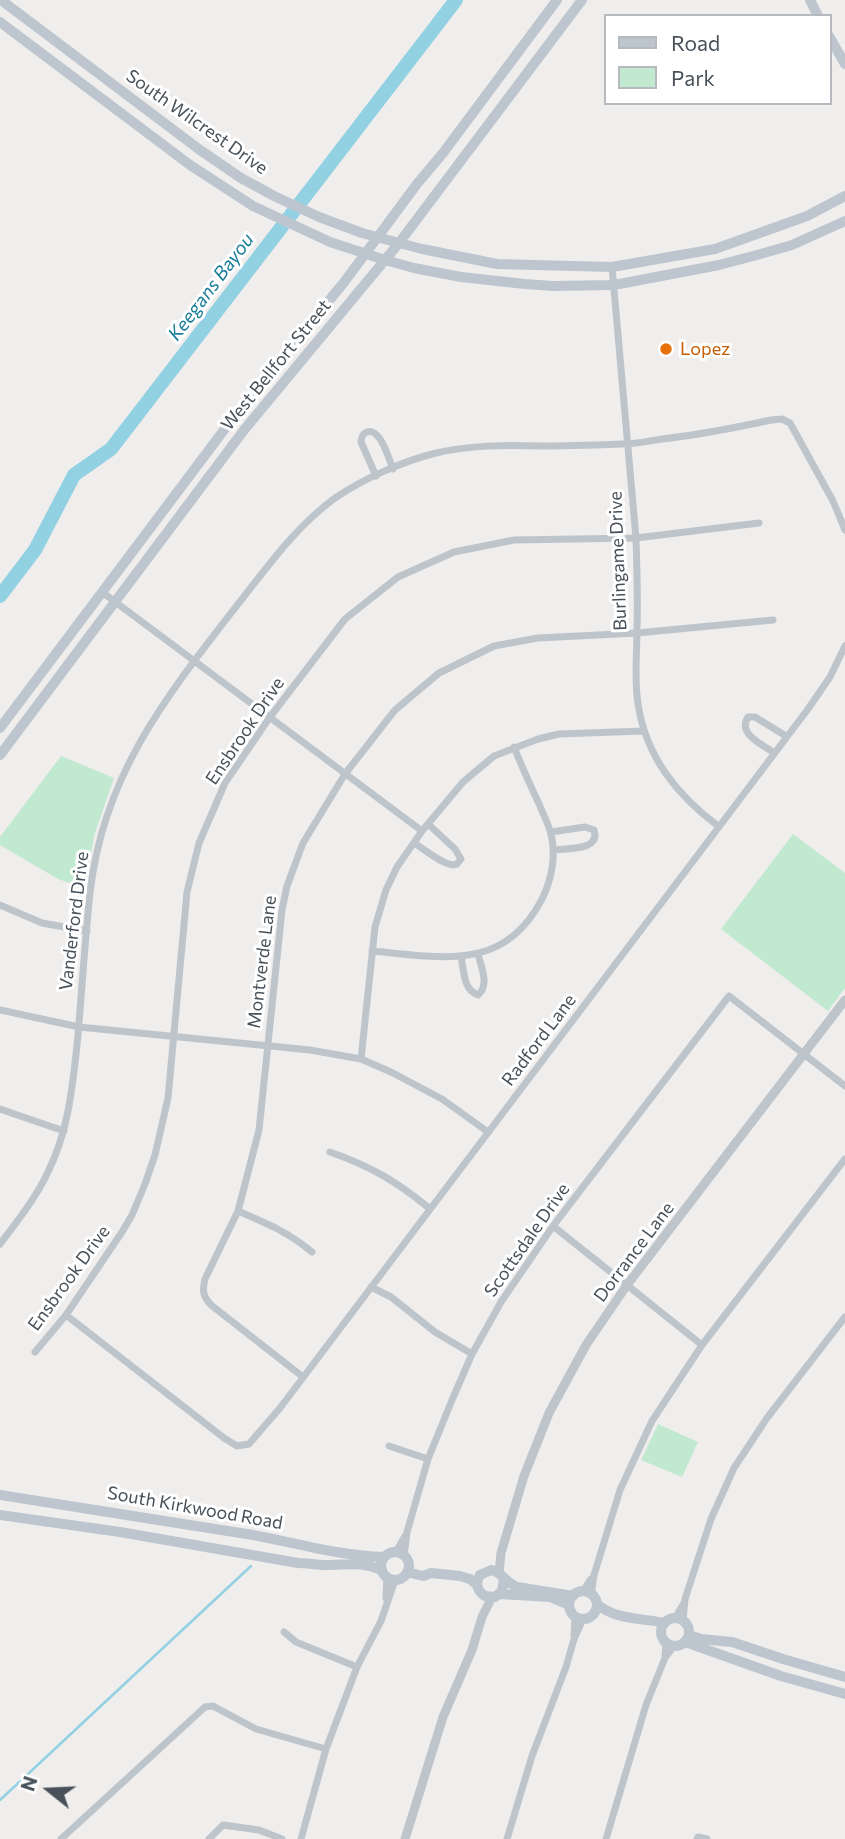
<!DOCTYPE html>
<html>
<head>
<meta charset="utf-8">
<style>
  body { margin:0 }
  #map { position:relative; width:845px; height:1839px; overflow:hidden; background:#f0eded; font-family:Commissioner,sans-serif }
  canvas { display:block }
  .legend { position:absolute; left:604px; top:14px; width:228px; height:91px; box-sizing:border-box; background:#fff; border:2px solid #b6b9bd; margin:0; padding:9px 12px; list-style:none; font-size:21px; color:#485159 }
  .legend li { display:flex; align-items:center; gap:14px; height:35px }
  .legend b { width:35px; border:2px solid #b6b9bd }
  .north { position:absolute; left:14px; top:1755px; width:70px; height:70px; -webkit-text-stroke:5px #fff; paint-order:stroke; rotate:288deg; font-size:19px; font-weight:700; line-height:28px; text-align:center; color:#485159 }
  .north::after { content:''; display:block; margin:auto; width:24px; height:32px; background:#485159; clip-path:polygon(50% 0,100% 100%,50% 72%,0 100%) }
</style>
</head>
<body>
<div id="map">
<canvas width="845" height="1839"></canvas>
<ul class="legend">
<li><b style="height:9px;background:#bdc6cf"></b>Road</li>
<li><b style="height:19px;background:#c0e9d0"></b>Park</li>
</ul>
<div class="north">N</div>
</div>
<script>
const g = document.querySelector('canvas').getContext('2d');
g.lineJoin = 'round';
function paint(path, color) { g.fillStyle = color; g.fill(path, 'evenodd'); }
function trace(path, color, width, dash) { g.strokeStyle = color; g.lineWidth = width; g.lineCap = dash ? 'butt' : 'round'; g.setLineDash(dash || []); g.stroke(path); }
function write(font, color, halo, rows, align = 'center') {
  g.font = font + ' Commissioner,sans-serif'; g.lineWidth = 6; g.setLineDash([]); g.textBaseline = 'middle'; g.strokeStyle = halo; g.fillStyle = color; for (const [text, x, y, turn = 0] of rows) {
    g.save(); g.translate(x, y); g.rotate((+turn || 0) * Math.PI / 180); g.textAlign = isNaN(turn) ? turn : align; if (halo) g.strokeText(text, 0, 0); g.fillText(text, 0, 0); g.restore();
  }
}
const green = new Path2D(`
  M 61,756 L 114,778 L 95,833 L 84,888 L 58,879 L 0,845 L 0,837 Z
  M 793,834 L 845,873 L 845,988 L 828,1011 L 721,929 Z
  M 658,1424 L 698,1442 L 682,1477 L 641,1460 Z`);
const stream = new Path2D(`
  M 0,1800 L 251,1566`);
const river = new Path2D(`
  M 0,596 L 35,550 L 74,475 L 111,449 L 456,0`);
const minor = new Path2D(`
  M 612,267 L 636,538 C 637,569 638,599 637,629 C 637,654 634,679 638,704 C 646,757 677,795 718,826
  M 376,476 L 361,442 C 362,437 362,434 367,432 C 380,427 389,459 393,469
  M 102,592 L 422,831
  M 774,753 C 762,744 737,734 748,717 L 755,717 L 786,736
  M 551,832 L 585,827 L 594,830 C 601,851 567,848 553,850
  M 414,843 C 423,848 447,869 457,864 C 458,863 459,861 461,859 L 455,849 L 428,824
  M 0,905 L 42,923 L 87,931
  M 372,951 C 441,957 504,973 542,899 C 552,879 557,853 550,831 C 548,823 543,814 540,806 C 531,787 522,767 514,747
  M 461,956 C 464,970 463,990 478,995 C 490,985 481,967 478,954
  M 0,1010 L 79,1027 L 310,1050 L 361,1059 L 391,1072 L 442,1099 L 488,1132
  M 361,1059 L 375,927 L 386,890 L 397,867 L 422,831 L 463,782 L 494,756 L 538,739 L 559,734 L 644,731
  M 0,1109 L 64,1131
  M 330,1152 C 370,1166 396,1181 429,1208
  M 238,1211 C 266,1223 288,1232 312,1252
  M 553,1226 L 702,1345
  M 0,1244 C 17,1222 35,1199 47,1174 C 69,1131 73,1083 78,1035 C 82,988 85,940 90,893 C 103,776 165,698 235,608 C 266,569 294,528 335,498 C 363,479 403,461 436,453 C 470,445 504,445 539,446 C 567,446 595,445 623,444 C 636,444 649,441 662,439 C 698,435 734,428 771,420 L 782,419 L 790,423 L 833,501 L 845,530
  M 371,1287 L 391,1297 L 435,1332 L 472,1354
  M 66,1315 L 224,1438 L 237,1446 L 249,1444 L 280,1408 L 808,709 L 830,677 L 845,646
  M 35,1352 L 66,1315 L 122,1232 L 132,1215 L 145,1184 L 155,1155 L 168,1098 L 187,892 L 199,843 L 225,783 L 270,717 L 345,619 L 398,577 L 454,552 L 514,540 L 636,538 L 759,523
  M 303,1377 L 211,1305 C 203,1296 202,1291 205,1279 L 238,1211 L 259,1130 L 282,910 L 287,886 L 303,843 L 345,774 L 395,710 L 439,673 L 494,646 L 538,638 L 637,633 L 773,620
  M 389,1446 L 428,1459
  M 396,1552 L 405,1536
  M 404,1556 L 407,1532 L 428,1459 L 452,1400 L 472,1354 L 501,1302 L 553,1226 L 729,996 L 845,1086
  M 583,1591 L 591,1579
  M 591,1595 L 594,1575 L 620,1490 L 652,1421 L 702,1345 L 845,1159
  M 386,1598 L 387,1577
  M 675,1618 L 684,1603
  M 683,1621 L 685,1599 L 711,1519 L 734,1468 L 767,1418 L 845,1317
  M 284,1632 L 296,1642 L 357,1667
  M 574,1635 L 575,1617
  M 665,1657 L 666,1642
  M 61,1839 L 205,1707 L 213,1706 L 256,1729 L 326,1749
  M 209,1839 L 223,1825 L 259,1830 L 282,1839
  M 301,1839 L 326,1749 L 357,1667 L 381,1621 L 395,1580
  M 507,1839 L 532,1756 L 566,1667 L 574,1639 L 583,1619
  M 606,1839 L 646,1705 L 665,1658 L 674,1646
  M 697,1839 L 698,1837 L 707,1839`);
const tertiary = new Path2D(`
  M 499,1573 L 501,1553 L 524,1476 L 549,1413 L 586,1345 L 627,1285 L 845,1000
  M 405,1839 L 443,1717 L 472,1650 L 482,1617 L 492,1597`);
const secondary = new Path2D(`
  M 1,0 L 200,150 L 241,178 L 274,196 L 319,217 L 362,233 L 422,249 L 497,264 L 612,267 L 715,249 L 807,216 L 845,196
  M 810,0 L 818,16
  M 0,22 L 190,165 L 253,206 L 330,242 L 385,260 L 414,268 L 461,277 L 525,284 L 553,286 L 614,285 L 719,265 L 757,255 L 792,245 L 845,221
  M 829,36 L 845,64
  M 0,728 L 230,422 L 345,281 L 417,184 L 443,153 L 557,0
  M 0,755 L 244,430 L 399,243 L 582,0
  M 0,1495 C 84,1509 169,1521 253,1535 C 297,1543 340,1556 384,1557
  M 0,1515 L 120,1532 L 298,1563 C 307,1563 317,1565 326,1565 C 348,1565 360,1561 382,1570
  M381 1566a14 14 0 1 1 28 0a14 14 0 1 1-28 0Z
  M 407,1572 L 423,1576 L 431,1573 L 460,1576 L 470,1579 L 477,1585
  M 504,1579 L 502,1591 L 495,1597 L 485,1596 C 477,1591 475,1583 480,1575 L 491,1570 C 502,1572 505,1582 517,1587 L 573,1596
  M569 1605a14 14 0 1 1 28 0a14 14 0 1 1-28 0Z
  M 500,1594 L 550,1597 L 569,1605
  M 597,1604 C 615,1620 642,1618 665,1623
  M661 1632a14 14 0 1 1 28 0a14 14 0 1 1-28 0Z
  M 689,1635 L 701,1639 L 732,1642 L 783,1659 L 845,1677
  M 685,1642 L 781,1676 L 845,1694`);
const markers = [
  [666,349,7,"#e8710a"]
];
const streetNames = [
  ["South Wilcrest Drive",197,122,35],
  ["West Bellfort Street",276,365,-51],
  ["Burlingame Drive",618,561,-92],
  ["Ensbrook Drive",245,731,-56],
  ["Vanderford Drive",74,921,-83],
  ["Montverde Lane",262,962,-83],
  ["Radford Lane",539,1040,-53],
  ["Scottsdale Drive",527,1240,-55],
  ["Dorrance Lane",634,1252,-53],
  ["Ensbrook Drive",69,1278,-54],
  ["South Kirkwood Road",195,1508,10]
];
const foodNames = [
  ["Lopez",680,349]
];
const waterNames = [
  ["Keegans Bayou",211,287,-53]
];
paint(green, '#c0e9d0');
trace(stream, '#92d1e2', 2.5);
trace(river, '#92d1e2', 14);
trace(minor, '#bdc5cb', 7);
trace(tertiary, '#bdc5cb', 9);
trace(secondary, '#bdc6cf', 10);
for (const [x, y, r, color] of markers) { const dot = new Path2D(); dot.arc(x, y, r, 0, 2 * Math.PI); g.fillStyle = color; g.fill(dot); trace(dot, '#fff', 2.5); }
write('18px', '#485159', '#fff', streetNames);
write('18px', '#c56008', '#fff', foodNames, 'left');
write('italic 19px', '#1b7e98', '#fff', waterNames);
</script>
</body>
</html>
